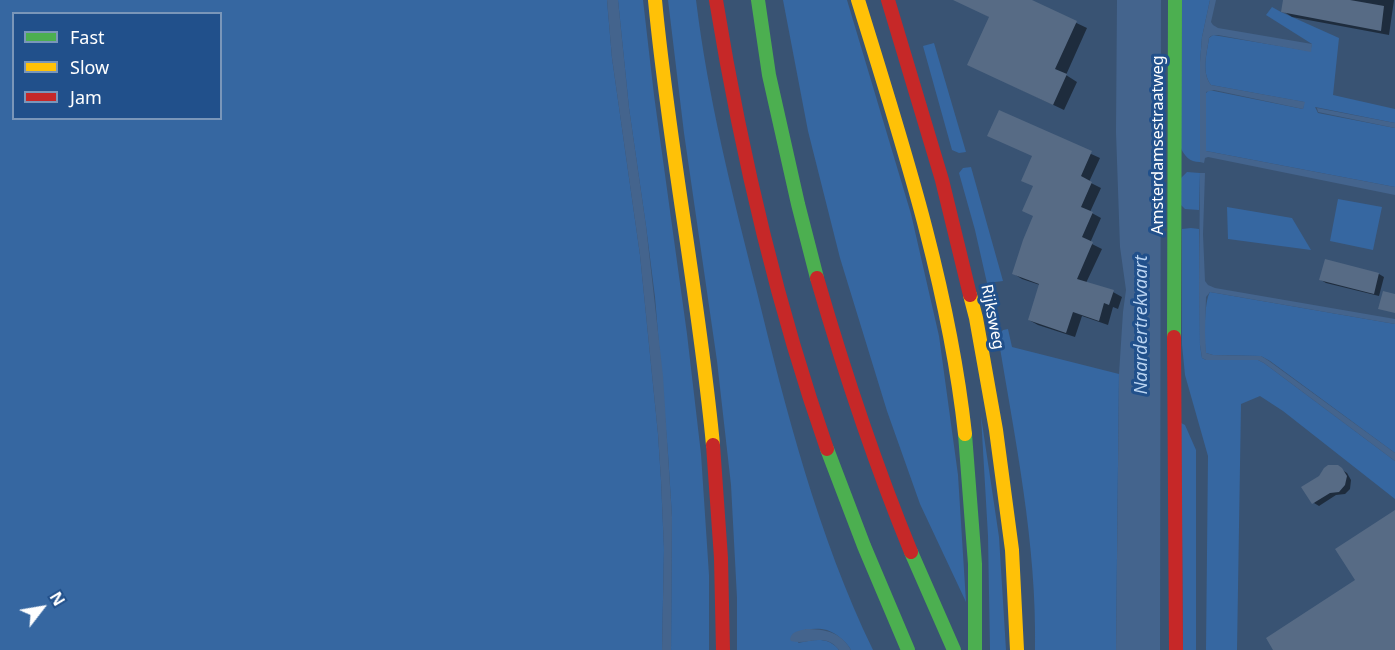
<!DOCTYPE html>
<html>
<head>
<meta charset="utf-8">
<style>
  body { margin:0 }
  #map { position:relative; width:1395px; height:650px; overflow:hidden; background:#395373; font-family:"Noto Sans",sans-serif }
  canvas { display:block }
  .legend { position:absolute; left:12px; top:12px; width:210px; height:108px; box-sizing:border-box; background:#21508b; border:2px solid #7a96b9; margin:0; padding:8px 10px; list-style:none; font-size:18px; color:#fff }
  .legend li { display:flex; align-items:center; gap:12px; height:30px }
  .legend b { width:30px; border:2px solid #7a96b9 }
  .north { position:absolute; left:12px; top:578px; width:60px; height:60px; -webkit-text-stroke:4px #21508b; paint-order:stroke; rotate:59deg; font-size:16px; font-weight:700; line-height:24px; text-align:center; color:#fff }
  .north::after { content:''; display:block; margin:auto; width:21px; height:27px; background:#fff; clip-path:polygon(50% 0,100% 100%,50% 72%,0 100%) }
</style>
</head>
<body>
<div id="map">
<canvas width="1395" height="650"></canvas>
<ul class="legend">
<li><b style="height:8px;background:#4caf50"></b>Fast</li>
<li><b style="height:8px;background:#ffc107"></b>Slow</li>
<li><b style="height:8px;background:#c62828"></b>Jam</li>
</ul>
<div class="north">N</div>
</div>
<script>
const g = document.querySelector('canvas').getContext('2d');
g.lineJoin = 'round';
function paint(path, color) { g.fillStyle = color; g.fill(path, 'evenodd'); }
function trace(path, color, width, dash) { g.strokeStyle = color; g.lineWidth = width; g.lineCap = dash ? 'butt' : 'round'; g.setLineDash(dash || []); g.stroke(path); }
function write(font, color, halo, rows, align = 'center') {
  g.font = font + ' "Noto Sans",sans-serif'; g.lineWidth = 6; g.setLineDash([]); g.textBaseline = 'middle'; g.strokeStyle = halo; g.fillStyle = color; for (const [text, x, y, turn = 0] of rows) {
    g.save(); g.translate(x, y); g.rotate((+turn || 0) * Math.PI / 180); g.textAlign = isNaN(turn) ? turn : align; if (halo) g.strokeText(text, 0, 0); g.fillText(text, 0, 0); g.restore();
  }
}
const green = new Path2D(`
  M 0,0 L 607,0 L 612,58 L 640,255 L 658,434 L 661,480 L 664,549 L 662,650 L 0,650 ZM 14,14 L 220,14 L 220,118 L 14,118 Z
  M 618,0 L 643,0 L 654,95 L 687,334 L 701,454 L 709,575 L 709,650 L 671,650 L 672,517 L 668,454 L 655,297 L 646,226 L 629,108 Z
  M 668,0 L 696,0 C 708,98 732,193 756,288 C 786,411 818,536 873,650 L 851,650 C 847,642 836,633 827,630 C 820,628 813,629 806,629 L 798,643 C 813,640 828,636 839,650 L 737,650 L 737,598 L 731,485 L 717,361 L 684,133 Z
  M 783,0 L 847,0 L 911,214 L 939,336 L 958,475 L 966,602 L 920,504 L 887,411 L 840,258 L 808,131 Z
  M 1182,0 L 1210,0 L 1202,37 L 1200,62 L 1200,162 C 1189,162 1185,156 1180,147 Z
  M 1272,7 L 1281,12 L 1339,38 L 1333,95 L 1395,109 L 1395,123 L 1315,107 L 1318,113 L 1395,128 L 1395,187 L 1206,151 L 1206,93 L 1209,90 L 1303,109 L 1304,102 L 1211,85 C 1201,72 1207,53 1209,38 L 1213,35 L 1310,51 L 1312,44 L 1266,15 Z
  M 934,43 L 966,152 L 959,153 L 952,150 L 923,46 Z
  M 971,167 L 1003,281 L 987,283 L 975,230 L 959,173 L 963,168 Z
  M 1187,172 L 1200,173 L 1199,210 L 1185,209 L 1180,204 L 1180,179 Z
  M 1338,199 L 1382,207 L 1373,250 L 1330,241 Z
  M 1227,207 L 1292,218 L 1311,250 L 1228,239 Z
  M 1191,228 L 1199,229 L 1200,345 L 1202,358 L 1206,360 L 1258,360 L 1264,363 L 1395,461 L 1395,499 L 1283,411 L 1260,396 L 1241,404 L 1237,650 L 1206,650 L 1208,456 L 1185,375 L 1182,345 L 1182,229 Z
  M 1210,292 L 1395,324 L 1395,453 L 1270,361 L 1261,356 L 1213,355 L 1206,353 C 1204,341 1204,301 1210,292 Z
  M 1008,329 L 1012,347 L 1119,374 L 1116,650 L 1035,650 C 1037,544 1015,440 998,336 L 1003,330 Z
  M 981,416 L 999,537 L 1006,650 L 990,650 L 988,536 Z
  M 1181,423 L 1185,425 L 1196,450 L 1196,650 L 1183,650 Z`);
const water = new Path2D(`
  M 607,0 L 618,0 L 629,108 L 646,226 L 663,376 L 672,517 L 671,650 L 662,650 L 664,549 L 661,480 L 658,434 L 640,255 L 612,58 Z
  M 1117,0 L 1161,0 L 1160,650 L 1116,650 L 1119,374 L 1123,312 L 1126,290 L 1120,247 L 1116,132 Z
  M 1210,0 L 1216,0 L 1211,22 L 1213,25 L 1218,28 L 1312,44 L 1311,52 L 1218,35 C 1214,35 1211,35 1209,38 C 1207,53 1201,72 1211,85 L 1305,102 L 1303,109 L 1214,90 L 1206,92 L 1206,151 L 1395,187 L 1395,195 L 1208,157 L 1205,158 L 1204,163 L 1200,162 L 1200,62 L 1202,37 Z
  M 1317,108 L 1395,123 L 1395,128 L 1318,112 Z
  M 1200,173 L 1205,173 L 1203,234 L 1205,281 L 1208,285 L 1215,288 L 1395,319 L 1395,324 L 1210,292 L 1206,297 L 1205,332 L 1206,353 L 1213,355 L 1261,356 L 1269,361 L 1395,453 L 1395,461 L 1264,363 L 1258,360 L 1206,360 L 1202,358 L 1200,345 L 1199,286 Z
  M 806,629 C 825,629 841,632 851,650 L 839,650 C 824,631 809,646 791,641 L 790,639 C 792,631 799,631 806,629 Z`);
const shadow = new Path2D(`
  M 956,0 L 1028,0 L 1087,28 L 1066,75 L 1077,82 L 1064,110 L 980,70 L 990,17 Z
  M 1284,0 L 1394,0 L 1389,35 L 1292,17 L 1283,11 Z
  M 999,112 L 1100,158 L 1089,182 L 1101,188 L 1090,212 L 1101,218 L 1090,243 L 1102,249 L 1086,283 L 1113,292 L 1122,297 L 1118,309 L 1113,307 L 1108,325 L 1082,316 L 1075,337 L 1038,325 L 1029,320 L 1040,285 L 1022,279 L 1014,274 L 1035,217 L 1034,156 Z
  M 1379,274 L 1384,277 L 1379,296 L 1326,283 L 1321,280 Z
  M 1337,467 L 1347,473 L 1351,480 L 1350,489 L 1345,494 L 1336,495 L 1319,506 L 1314,503 Z`);
const building = new Path2D(`
  M 953,0 L 1032,0 L 1077,21 L 1055,69 L 1067,74 L 1053,105 L 967,65 L 989,17 Z
  M 1283,0 L 1350,0 L 1384,6 L 1381,31 L 1281,12 Z
  M 999,110 L 1092,151 L 1081,176 L 1092,182 L 1081,207 L 1093,212 L 1082,237 L 1093,242 L 1077,279 L 1114,290 L 1109,305 L 1104,303 L 1099,321 L 1073,312 L 1066,333 L 1028,320 L 1039,284 L 1012,274 L 1023,240 L 1033,216 L 1022,211 L 1033,186 L 1021,181 L 1032,156 L 987,136 Z
  M 1325,259 L 1379,273 L 1374,294 L 1319,280 Z
  M 1383,291 L 1395,294 L 1395,313 L 1378,309 Z
  M 1328,465 L 1338,465 L 1342,468 L 1347,476 L 1345,485 L 1339,492 L 1330,493 L 1312,504 L 1301,487 L 1319,476 L 1324,468 Z
  M 1395,510 L 1395,650 L 1273,650 L 1266,638 L 1355,580 L 1335,549 Z`);
const fast = new Path2D(`
  M 758,0 L 769,75 L 798,204 L 817,278
  M 1174,337 L 1175,0
  M 965,434 L 975,564 L 975,650
  M 827,449 L 864,546 L 908,650
  M 911,552 L 954,650`);
const slow = new Path2D(`
  M 655,0 C 669,149 699,296 713,445
  M 858,0 C 902,142 949,286 965,434
  M 970,295 L 976,318 L 996,430 L 1012,550 L 1017,650`);
const jam = new Path2D(`
  M 716,0 C 741,153 776,303 827,449
  M 888,0 L 942,180 L 970,295
  M 817,278 C 844,371 874,462 911,552
  M 1174,337 L 1176,650
  M 713,445 L 721,558 L 723,650`);
const streetNames = [
  ["Amsterdamsestraatweg",1158,145,-90],
  ["Rijksweg",992,317,79]
];
const waterNames = [
  ["Naardertrekvaart",1142,325,-90]
];
paint(green, '#3667a1');
paint(water, '#44648d');
paint(shadow, '#0007');
paint(building, '#576b85');
trace(fast, '#4caf50', 14);
trace(slow, '#ffc107', 14);
trace(jam, '#c62828', 14);
write('16px', '#fff', '#21508b', streetNames);
write('italic 18px', '#bad4f2', '#21508b', waterNames);
</script>
</body>
</html>
